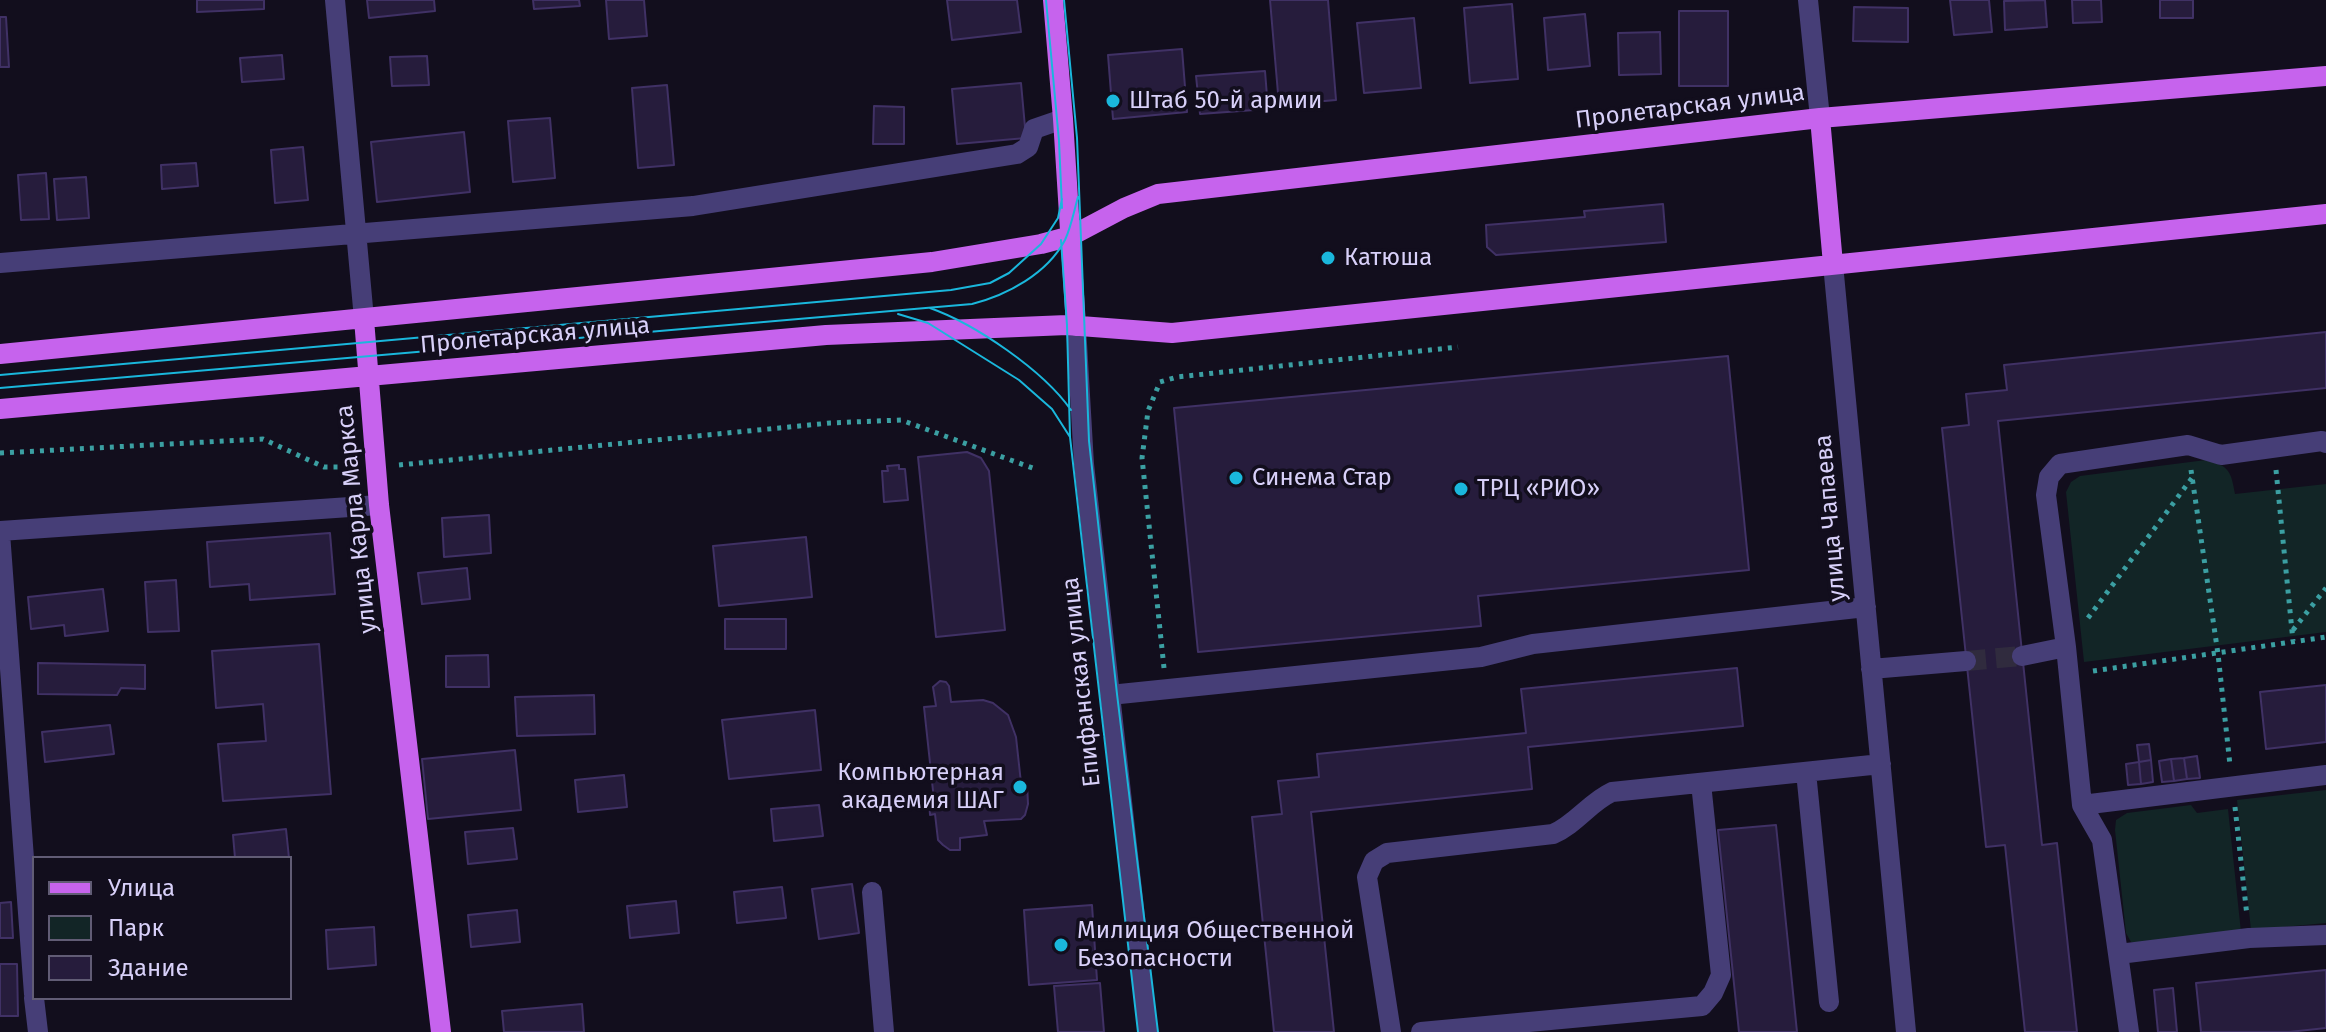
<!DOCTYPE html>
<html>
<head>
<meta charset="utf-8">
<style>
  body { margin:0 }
  #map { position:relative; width:2326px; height:1032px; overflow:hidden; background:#120e1d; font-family:"Fira Sans",sans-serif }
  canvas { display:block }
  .legend { position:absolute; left:32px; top:856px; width:260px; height:144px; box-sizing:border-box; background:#120e1d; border:2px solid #615c75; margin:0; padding:10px 14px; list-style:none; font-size:24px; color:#d8d0f9 }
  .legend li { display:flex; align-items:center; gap:16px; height:40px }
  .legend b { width:40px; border:2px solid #615c75 }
</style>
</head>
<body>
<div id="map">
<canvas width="2326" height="1032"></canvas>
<ul class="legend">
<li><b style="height:10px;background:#c663ed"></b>Улица</li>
<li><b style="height:22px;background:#122526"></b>Парк</li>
<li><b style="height:22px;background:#261c3c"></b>Здание</li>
</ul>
</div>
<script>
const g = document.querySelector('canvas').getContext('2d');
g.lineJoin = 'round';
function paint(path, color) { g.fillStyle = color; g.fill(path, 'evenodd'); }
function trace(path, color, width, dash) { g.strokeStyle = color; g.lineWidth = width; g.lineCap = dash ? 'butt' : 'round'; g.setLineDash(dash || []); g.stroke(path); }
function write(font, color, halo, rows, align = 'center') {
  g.font = font + ' "Fira Sans",sans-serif'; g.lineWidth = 7; g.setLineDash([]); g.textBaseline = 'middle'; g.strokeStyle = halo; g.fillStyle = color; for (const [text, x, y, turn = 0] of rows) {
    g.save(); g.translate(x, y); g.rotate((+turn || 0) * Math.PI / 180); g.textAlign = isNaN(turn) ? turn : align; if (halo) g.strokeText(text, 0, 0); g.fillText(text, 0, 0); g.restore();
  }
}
const green = new Path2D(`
  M 2206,460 C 2230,466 2231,472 2235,494 L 2326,484 L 2326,632 L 2084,662 L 2066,492 L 2071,482 L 2080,476 Z
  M 2326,790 L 2326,923 L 2251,930 L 2237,800 Z
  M 2191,805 L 2197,813 L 2228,809 L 2241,932 L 2142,943 L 2131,942 L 2126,933 L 2115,830 L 2116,820 L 2127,813 Z`);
const building = new Path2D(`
  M 197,0 L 264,0 L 264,9 L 197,12 Z
  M 367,0 L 434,0 L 435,11 L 369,18 Z
  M 533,0 L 579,0 L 580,6 L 534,9 Z
  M 606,0 L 644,0 L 647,36 L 609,39 Z
  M 947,0 L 1017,0 L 1021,32 L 952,40 Z
  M 1270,0 L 1328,0 L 1336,100 L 1279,105 Z
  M 1950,0 L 1989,0 L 1992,32 L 1954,35 Z
  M 2045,0 L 2047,27 L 2005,30 L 2004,1 Z
  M 2072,0 L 2101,0 L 2102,22 L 2073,23 Z
  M 2160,0 L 2193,0 L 2193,18 L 2160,18 Z
  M 1512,4 L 1518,79 L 1470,83 L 1464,8 Z
  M 1854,7 L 1908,8 L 1908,42 L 1853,41 Z
  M 1679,11 L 1728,11 L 1728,86 L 1679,86 Z
  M 1585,14 L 1590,66 L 1548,70 L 1544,18 Z
  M 0,17 L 6,17 L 9,67 L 0,67 Z
  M 1414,18 L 1421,88 L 1364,93 L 1357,23 Z
  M 1660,32 L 1661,74 L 1619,75 L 1618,33 Z
  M 1182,49 L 1187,112 L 1113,119 L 1108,55 Z
  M 282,55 L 284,79 L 242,82 L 240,58 Z
  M 427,56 L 429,85 L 392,86 L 390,57 Z
  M 1265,71 L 1268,109 L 1200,114 L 1196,76 Z
  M 1021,83 L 1026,138 L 957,144 L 952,89 Z
  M 667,85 L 674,165 L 638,168 L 632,88 Z
  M 874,106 L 904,107 L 904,144 L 873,144 Z
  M 550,118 L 555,178 L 513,182 L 508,121 Z
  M 464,132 L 470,192 L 377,202 L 371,142 Z
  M 303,147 L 308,200 L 275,203 L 271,150 Z
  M 196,163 L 198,186 L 162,189 L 161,165 Z
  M 46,173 L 49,219 L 21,220 L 18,175 Z
  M 86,177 L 89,218 L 57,220 L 54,179 Z
  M 1663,204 L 1666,242 L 1496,255 L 1487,247 L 1486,225 L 1585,217 L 1584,211 Z
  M 2326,332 L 2326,388 L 1998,421 L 2042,845 L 2057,843 L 2077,1032 L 2025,1032 L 2005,845 L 1986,847 L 1942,428 L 1969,425 L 1966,394 L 2007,390 L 2004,365 Z
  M 1728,356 L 1749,570 L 1478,596 L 1481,626 L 1198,652 L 1174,408 Z
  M 967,452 L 981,458 L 989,471 L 1005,630 L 936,637 L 918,457 Z
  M 899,465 L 899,469 L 905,469 L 908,500 L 884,502 L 882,471 L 888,471 L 887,466 Z
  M 489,515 L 491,553 L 444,557 L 442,518 Z
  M 330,533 L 335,594 L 250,600 L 249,584 L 210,587 L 207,542 Z
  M 806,537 L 812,597 L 719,606 L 713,546 Z
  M 467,568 L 470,599 L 422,604 L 418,573 Z
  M 176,580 L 179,631 L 148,632 L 145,582 Z
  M 103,589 L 108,631 L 65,636 L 64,625 L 31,629 L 28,597 Z
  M 725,619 L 786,619 L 786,649 L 725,649 Z
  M 319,644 L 331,794 L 223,801 L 218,744 L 266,741 L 263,704 L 216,708 L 212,651 Z
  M 488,655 L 489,687 L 446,687 L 446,656 Z
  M 38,663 L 145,665 L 145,689 L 121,688 L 117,695 L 38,694 Z
  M 1737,668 L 1743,726 L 1528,747 L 1532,789 L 1311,812 L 1334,1032 L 1274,1032 L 1252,817 L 1282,814 L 1278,781 L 1319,777 L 1317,754 L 1526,733 L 1521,689 Z
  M 940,681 L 946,682 L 949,686 L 951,702 L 983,700 L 993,703 L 1008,715 L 1016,737 L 1021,783 L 1027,783 L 1028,804 L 1025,815 L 1021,819 L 984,821 L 987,835 L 960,838 L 960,850 L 950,850 L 943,845 L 938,840 L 935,814 L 930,815 L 929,800 L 934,800 L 924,707 L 936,706 L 933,687 Z
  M 2326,685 L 2326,742 L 2266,749 L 2260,692 Z
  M 594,695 L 595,734 L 517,736 L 515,697 Z
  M 815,710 L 821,770 L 729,779 L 722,720 Z
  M 110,725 L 114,754 L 45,762 L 42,732 Z
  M 2149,744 L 2151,760 L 2139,762 L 2137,745 Z
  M 515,750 L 521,810 L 428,819 L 422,759 Z
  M 2197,756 L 2200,778 L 2187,779 L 2184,758 Z
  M 2184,758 L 2187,779 L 2174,781 L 2171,759 Z
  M 2171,759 L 2174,781 L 2162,782 L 2159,761 Z
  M 2151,760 L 2153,782 L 2141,784 L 2139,762 Z
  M 2139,762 L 2141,784 L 2128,785 L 2126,764 Z
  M 624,775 L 627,807 L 578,812 L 575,780 Z
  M 819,805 L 823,836 L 774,841 L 771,809 Z
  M 1776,825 L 1797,1032 L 1739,1032 L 1718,830 Z
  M 513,828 L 517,859 L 468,864 L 465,832 Z
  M 286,829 L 289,858 L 235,858 L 233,835 Z
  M 852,884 L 859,933 L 819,939 L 812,889 Z
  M 782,887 L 786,918 L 737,923 L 734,892 Z
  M 676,901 L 679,933 L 630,938 L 627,906 Z
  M 11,902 L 13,938 L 0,938 L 0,903 Z
  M 1092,905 L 1097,980 L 1029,985 L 1024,910 Z
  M 517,910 L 520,942 L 471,947 L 468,915 Z
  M 374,927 L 376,965 L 328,969 L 326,930 Z
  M 0,964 L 17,964 L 18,1016 L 0,1016 Z
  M 2326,970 L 2326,1028 L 2289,1032 L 2201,1032 L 2196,983 Z
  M 1100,983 L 1104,1032 L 1058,1032 L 1054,986 Z
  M 2173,988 L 2177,1032 L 2158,1032 L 2154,990 Z
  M 582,1004 L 584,1032 L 504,1032 L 502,1011 Z`);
const minorTunnel = new Path2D(`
  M 1966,661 L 2022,656`);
const path = new Path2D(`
  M 0,453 L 263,439 L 324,467 L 353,467
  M 399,465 L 830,423 L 901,420 L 1038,470
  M 2191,470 L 2218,654 L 2230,765
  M 2276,470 L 2293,641
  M 2088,618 L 2192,478
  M 2293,630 L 2326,588
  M 1164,668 L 1142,458 L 1148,411 L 1160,382 L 1177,377 L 1458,347
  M 2093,671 L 2326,637
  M 2235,807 L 2247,916`);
const minor = new Path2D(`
  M 335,0 L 364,319
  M 1808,0 L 1820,118
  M 0,263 L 693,206 L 1017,154 L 1028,147 L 1034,129 L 1063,119
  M 1833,264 L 1906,1032
  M 1076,326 L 1084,464 L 1148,1032
  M 0,531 L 379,505
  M 0,533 L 34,994
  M 2022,656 L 2066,647
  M 1871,669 L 1966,661
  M 1110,695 L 1481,657 L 1533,644 L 1866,607
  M 1806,772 L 1829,1002
  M 2082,805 L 2326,775
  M 872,892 L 884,1032
  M 2119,954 L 2249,938 L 2326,935
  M 34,998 L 38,1032
  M 1391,1032 L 1367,877 L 1374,861 L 1387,853 L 1553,834 C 1576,824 1590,802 1612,792 L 1881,764
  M 1421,1032 L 1702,1006 L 1713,993 L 1721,975 L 1701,783
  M 2129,1032 L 2102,840 L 2082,805 L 2066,647 L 2046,495 L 2049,477 L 2060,464 L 2188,445 L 2221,455 L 2322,441 L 2326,443`);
const major = new Path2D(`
  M 1053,0 L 1063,119 L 1076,326
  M 1820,118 L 1833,264
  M 364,319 L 379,505 L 441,1032
  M 0,354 L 932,262 L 1041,244 L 1071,236 L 1124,208 L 1158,194 L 1820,118 L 2326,76
  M 0,409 L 826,335 L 1067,325 L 1172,333 L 2326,214`);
const tram = new Path2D(`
  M 1046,0 L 1059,141 L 1062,208
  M 1064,0 L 1077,138 L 1089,441 L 1117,694 L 1158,1032
  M 1061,240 L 1067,325 L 1070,437 L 1138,1032
  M 930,308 C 975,324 1043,370 1071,410
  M 898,314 L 928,323 L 1019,380 L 1052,409 L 1070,437
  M 0,375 L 951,290 L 990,283 L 1009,273 L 1041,244 L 1058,218 L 1062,199
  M 0,388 L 972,304 C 1007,295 1047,274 1065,240 C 1071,227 1074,211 1078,197`);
const markers = [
  [1113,101,8,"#1ab7dc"],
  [1328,258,8,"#1ab7dc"],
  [1236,478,8,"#1ab7dc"],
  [1461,489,8,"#1ab7dc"],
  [1020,787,8,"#1ab7dc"],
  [1061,945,8,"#1ab7dc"]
];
const poiNames = [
  ["Штаб 50-й армии",1129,101],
  ["Катюша",1344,258],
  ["Синема Стар",1252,478],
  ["ТРЦ «РИО»",1477,489],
  ["Компьютерная",1004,773,"right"],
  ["академия ШАГ",1004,801,"right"],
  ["Милиция Общественной",1077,931],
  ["Безопасности",1077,959]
];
const streetNames = [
  ["Пролетарская улица",1690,107,-7],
  ["Пролетарская улица",535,336,-5],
  ["улица Чапаева",1831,518,-95],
  ["улица Карла Маркса",357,519,-96],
  ["Епифанская улица",1082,682,-96]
];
paint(green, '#122526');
paint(building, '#261c3c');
trace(building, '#403165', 2);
trace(minorTunnel, '#302b3e', 20, [20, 10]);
trace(path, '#3b9fa2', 5, [4, 6]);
trace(minor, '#463e77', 20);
trace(major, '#c663ed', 20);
trace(tram, '#1ab7dc', 2);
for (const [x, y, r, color] of markers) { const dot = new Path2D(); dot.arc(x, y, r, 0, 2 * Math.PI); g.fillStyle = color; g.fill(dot); trace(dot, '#120e1d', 3); }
write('24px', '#d8d0f9', '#120e1d', poiNames, 'left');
write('24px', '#d8d0f9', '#120e1d', streetNames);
</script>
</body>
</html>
